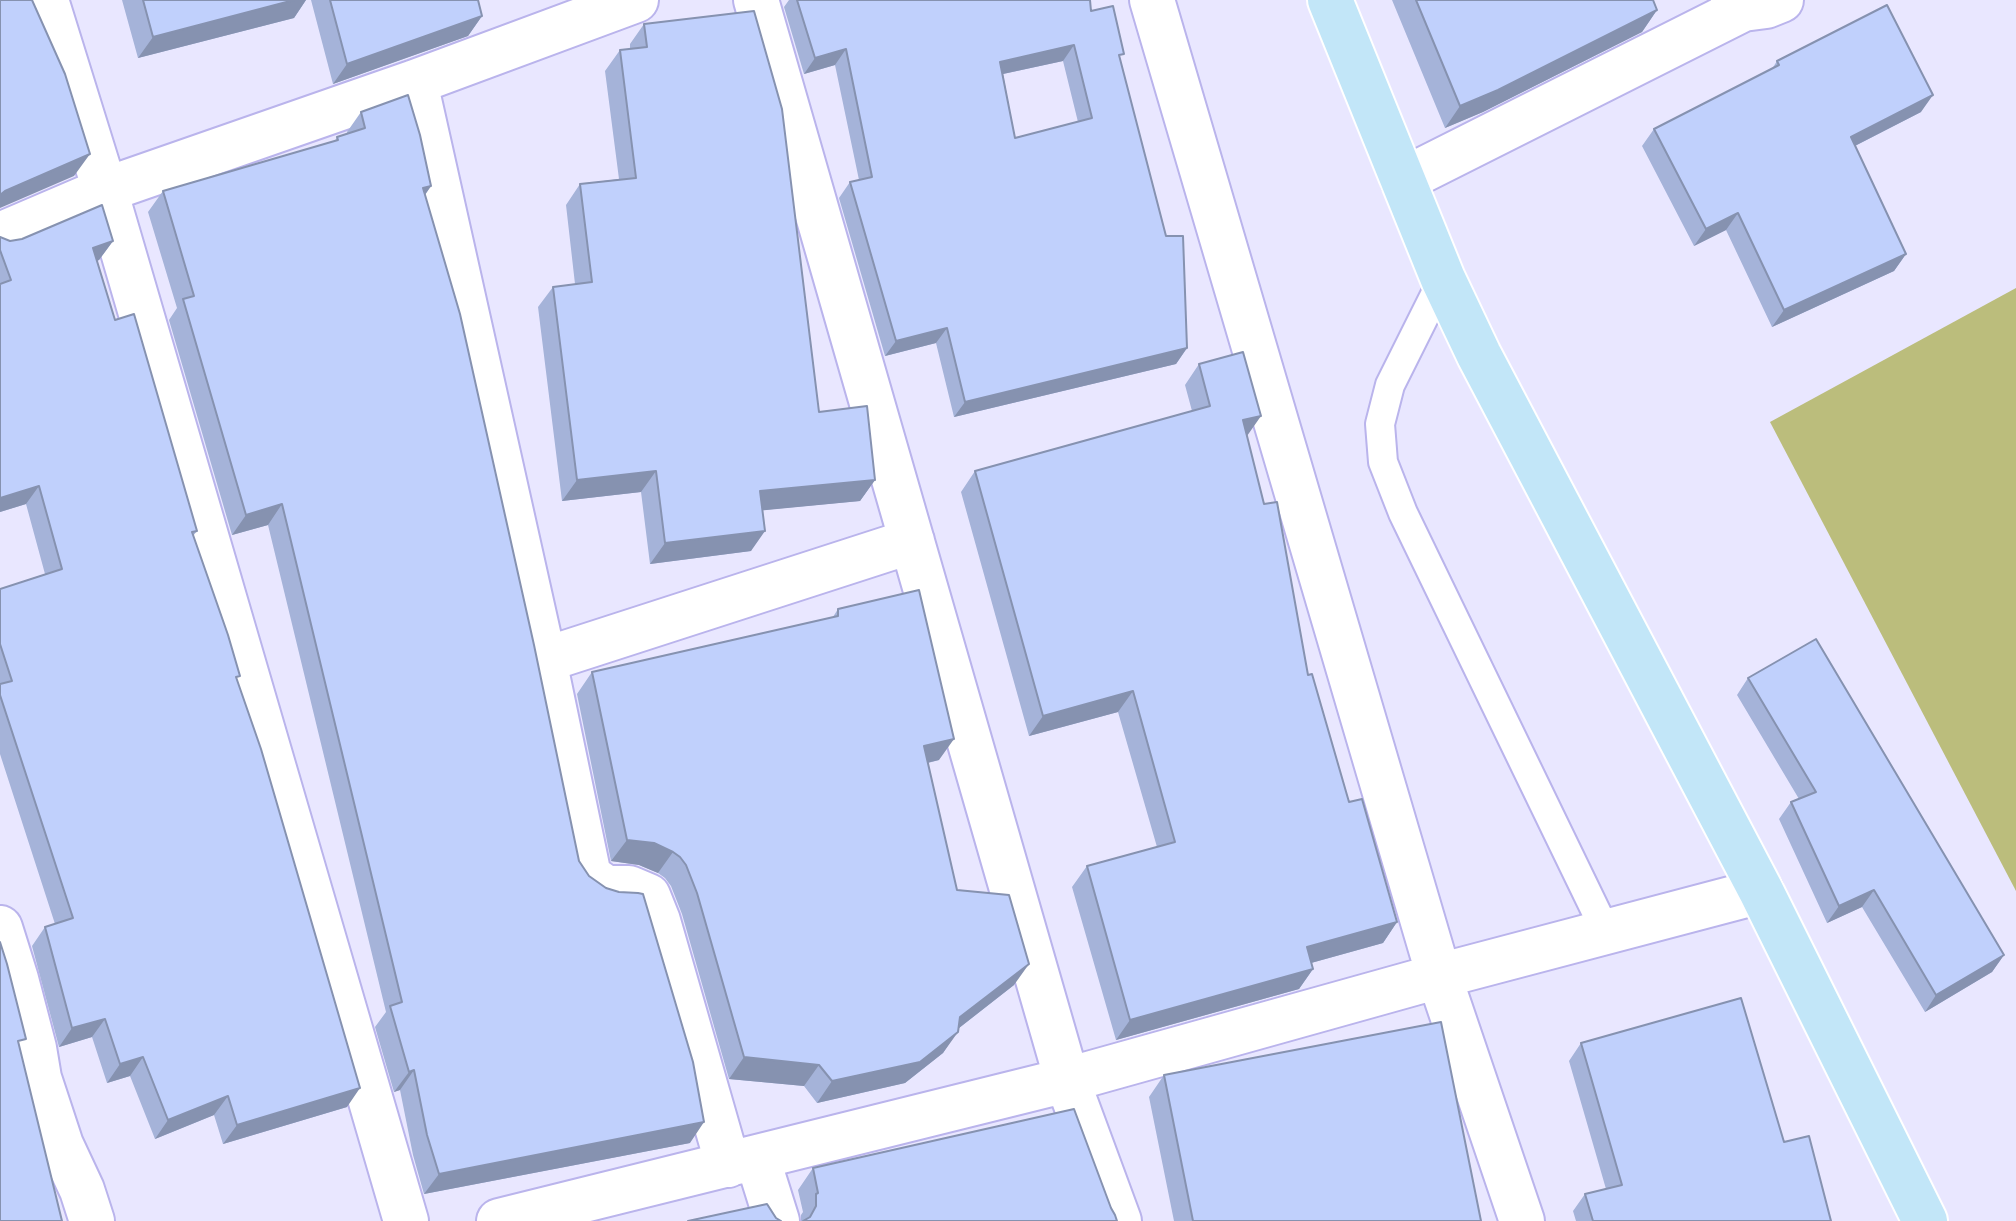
<!DOCTYPE html>
<html>
<head>
<meta charset="utf-8">
<style>
  body { margin:0 }
  canvas { display:block; background:#e9e7ff }
</style>
</head>
<body>
<canvas width="2016" height="1221"></canvas>
<script>
const g = document.querySelector('canvas').getContext('2d');
g.lineJoin = 'round';
function paint(path, color) { g.fillStyle = color; g.fill(path, 'evenodd'); }
function trace(path, color, width, dash) { g.strokeStyle = color; g.lineWidth = width; g.lineCap = dash ? 'butt' : 'round'; g.setLineDash(dash || []); g.stroke(path); }
const green = new Path2D(`
  M 2016,288 L 2016,891 L 1770,422 Z`);
const lane = new Path2D(`
  M 1443,279 L 1390,385 L 1380,424 L 1383,462 L 1403,513 L 1606,932`);
const street = new Path2D(`
  M 46,0 L 105,190 L 406,1221
  M 756,0 L 1067,1080 L 1119,1221
  M 1152,0 L 1439,976 L 1522,1221
  M 1733,0 L 1743,9 L 1766,6 L 1781,0
  M 415,82 L 544,660 L 589,876 L 606,888 L 629,888 L 648,896 L 658,921 L 728,1165
  M 1403,180 L 1743,9
  M 0,235 L 105,190 L 415,82 L 636,0
  M 544,660 L 912,541
  M 0,928 L 16,979 L 34,1048 L 39,1078 L 61,1145 L 82,1190 L 92,1221
  M 757,1157 L 777,1221
  M 499,1221 L 1067,1080 L 1439,976 L 1761,891`);
const primary = new Path2D(`
  M 1330,0 L 1443,279 L 1479,355 L 1761,891 L 1925,1221`);
const wall = new Path2D(`
  M 122,0 L 306,0 L 294,18 L 138,58 Z
  M 311,0 L 478,0 L 482,16 L 468,36 L 333,84 Z
  M 789,0 L 1090,0 L 1091,11 L 1120,59 L 1187,348 L 1176,364 L 954,417 L 936,343 L 885,356 L 839,198 L 850,182 L 859,180 L 835,65 L 804,74 L 784,7 ZM 1063,61 L 1078,122 L 1015,138 L 1003,74 Z
  M 1392,0 L 1653,0 L 1657,10 L 1642,32 L 1483,112 L 1445,128 Z
  M 644,24 L 819,412 L 875,480 L 860,501 L 763,510 L 751,551 L 650,564 L 641,492 L 562,501 L 538,307 L 553,287 L 575,284 L 566,205 L 580,184 L 619,179 L 605,71 L 620,50 L 630,49 L 630,44 Z
  M 1777,61 L 1921,112 L 1855,146 L 1906,254 L 1894,271 L 1772,327 L 1726,230 L 1694,246 L 1642,146 L 1654,129 L 1772,69 Z
  M 361,112 L 431,186 L 425,195 L 579,861 L 690,1143 L 424,1194 L 413,1155 L 400,1090 L 394,1092 L 375,1027 L 386,1012 L 268,525 L 232,535 L 169,320 L 177,308 L 148,212 L 163,191 L 335,141 L 337,137 L 347,134 L 347,132 Z
  M 0,237 L 10,241 L 113,241 L 99,260 L 97,261 L 115,320 L 197,531 L 193,536 L 237,680 L 347,1107 L 223,1144 L 214,1115 L 155,1139 L 130,1076 L 107,1083 L 92,1037 L 59,1047 L 32,946 L 45,927 L 55,924 L 0,754 L 0,589 L 45,574 L 26,504 L 0,512 Z
  M 1199,364 L 1247,436 L 1308,675 L 1349,802 L 1397,922 L 1383,943 L 1311,963 L 1313,969 L 1299,989 L 1116,1040 L 1072,887 L 1087,866 L 1157,847 L 1118,712 L 1029,736 L 961,492 L 975,471 L 1192,411 L 1185,385 Z
  M 838,609 L 939,760 L 928,763 L 957,890 L 1014,985 L 959,1028 L 943,1053 L 905,1083 L 817,1103 L 804,1086 L 729,1079 L 682,914 L 671,886 L 665,878 L 658,873 L 639,865 L 611,861 L 577,694 L 592,672 L 833,617 Z
  M 1748,678 L 2004,955 L 1992,972 L 1925,1012 L 1862,907 L 1827,923 L 1779,819 L 1791,802 L 1799,799 L 1737,695 Z
  M 1581,1043 L 1784,1142 L 1831,1221 L 1576,1221 L 1573,1211 L 1585,1194 L 1606,1189 L 1569,1061 Z
  M 1164,1075 L 1481,1221 L 1174,1221 L 1149,1097 Z
  M 813,1168 L 1111,1208 L 1117,1221 L 801,1221 L 801,1215 L 803,1212 L 798,1190 Z`);
const shadedWall = new Path2D(`
  M 294,0 L 306,0 L 294,18 L 138,58 L 153,37 Z
  M 1657,10 L 1642,32 L 1483,112 L 1445,128 L 1460,106 Z
  M 482,16 L 468,36 L 333,84 L 347,64 Z
  M 1074,45 L 1063,61 L 989,77 L 1000,62 Z
  M 846,49 L 835,65 L 804,74 L 815,58 Z
  M 1933,95 L 1921,112 L 1839,154 L 1851,137 Z
  M 90,154 L 74,176 L 0,208 L 0,195 L 5,191 Z
  M 431,186 L 417,206 L 423,188 Z
  M 1738,213 L 1726,230 L 1694,246 L 1706,229 Z
  M 113,241 L 99,260 L 80,267 L 93,248 Z
  M 1906,254 L 1894,271 L 1772,327 L 1784,310 Z
  M 947,328 L 936,343 L 885,356 L 896,341 Z
  M 1187,348 L 1176,364 L 954,417 L 965,402 Z
  M 1261,416 L 1247,436 L 1243,420 Z
  M 656,471 L 641,492 L 562,501 L 577,480 Z
  M 875,480 L 860,501 L 746,512 L 760,491 Z
  M 39,486 L 26,504 L 0,512 L 0,498 Z
  M 282,504 L 268,525 L 232,535 L 246,515 Z
  M 765,531 L 751,551 L 650,564 L 665,543 Z
  M 1133,691 L 1118,712 L 1029,736 L 1043,716 Z
  M 954,739 L 939,760 L 909,767 L 924,746 Z
  M 627,840 L 654,843 L 673,852 L 658,873 L 639,865 L 611,861 Z
  M 1874,890 L 1862,907 L 1827,923 L 1839,906 Z
  M 1397,922 L 1383,943 L 1293,968 L 1307,947 Z
  M 2004,955 L 1992,972 L 1925,1012 L 1936,995 Z
  M 1029,964 L 1014,985 L 945,1039 L 960,1017 Z
  M 1313,969 L 1299,989 L 1116,1040 L 1130,1020 Z
  M 105,1019 L 92,1037 L 59,1047 L 72,1028 Z
  M 958,1032 L 943,1053 L 905,1083 L 817,1103 L 832,1081 Z
  M 143,1057 L 130,1076 L 107,1083 L 120,1064 Z
  M 744,1057 L 819,1065 L 804,1086 L 729,1079 Z
  M 414,1070 L 400,1090 L 394,1092 L 409,1072 Z
  M 360,1088 L 347,1107 L 223,1144 L 237,1125 Z
  M 228,1096 L 214,1115 L 155,1139 L 168,1120 Z
  M 704,1122 L 690,1143 L 424,1194 L 439,1174 Z`);
const building = new Path2D(`
  M 0,0 L 32,0 L 65,74 L 90,154 L 5,191 L 0,195 Z
  M 143,0 L 294,0 L 153,37 Z
  M 330,0 L 478,0 L 482,16 L 347,64 Z
  M 797,0 L 1090,0 L 1091,11 L 1113,6 L 1124,54 L 1119,55 L 1166,236 L 1183,236 L 1187,348 L 965,402 L 947,328 L 896,341 L 850,182 L 872,177 L 846,49 L 815,58 ZM 1074,45 L 1092,118 L 1015,138 L 1000,62 Z
  M 1416,0 L 1653,0 L 1657,10 L 1498,90 L 1460,106 Z
  M 1887,5 L 1933,95 L 1851,137 L 1906,254 L 1784,310 L 1738,213 L 1706,229 L 1654,129 L 1779,65 L 1777,61 Z
  M 754,11 L 782,109 L 819,412 L 867,406 L 875,480 L 760,491 L 765,531 L 665,543 L 656,471 L 577,480 L 553,287 L 592,282 L 580,184 L 636,178 L 620,50 L 647,47 L 644,24 Z
  M 408,95 L 420,135 L 431,186 L 423,188 L 460,314 L 534,645 L 579,861 L 589,876 L 606,888 L 619,892 L 638,893 L 643,894 L 693,1062 L 704,1122 L 439,1174 L 427,1135 L 414,1070 L 409,1072 L 390,1006 L 402,1002 L 282,504 L 246,515 L 183,299 L 194,296 L 163,191 L 338,140 L 337,137 L 365,128 L 361,112 Z
  M 102,205 L 113,241 L 93,248 L 115,320 L 134,314 L 197,531 L 192,532 L 228,635 L 240,676 L 236,677 L 261,749 L 360,1088 L 237,1125 L 228,1096 L 168,1120 L 143,1057 L 120,1064 L 105,1019 L 72,1028 L 45,927 L 73,918 L 0,695 L 0,684 L 12,681 L 0,644 L 0,589 L 62,569 L 39,486 L 0,498 L 0,284 L 11,280 L 0,250 L 0,237 L 10,241 L 22,239 Z
  M 1243,352 L 1261,416 L 1243,420 L 1264,504 L 1277,502 L 1308,675 L 1312,674 L 1349,802 L 1362,799 L 1397,922 L 1307,947 L 1313,969 L 1130,1020 L 1087,866 L 1175,842 L 1133,691 L 1043,716 L 975,471 L 1210,406 L 1199,364 Z
  M 919,590 L 954,739 L 924,746 L 957,890 L 1009,895 L 1029,964 L 960,1017 L 958,1032 L 920,1062 L 832,1081 L 819,1065 L 744,1057 L 697,893 L 686,865 L 680,857 L 673,852 L 654,843 L 627,840 L 592,672 L 838,616 L 838,609 Z
  M 1816,639 L 2004,955 L 1936,995 L 1874,890 L 1839,906 L 1791,802 L 1816,792 L 1748,678 Z
  M 0,942 L 7,964 L 26,1039 L 18,1041 L 62,1221 L 0,1221 Z
  M 1741,998 L 1784,1142 L 1809,1136 L 1831,1221 L 1593,1221 L 1585,1194 L 1622,1185 L 1581,1043 Z
  M 1441,1022 L 1481,1221 L 1193,1221 L 1164,1075 Z
  M 1074,1109 L 1111,1208 L 1115,1215 L 1117,1221 L 803,1221 L 810,1217 L 816,1206 L 816,1194 L 818,1193 L 813,1168 Z
  M 767,1204 L 776,1218 L 781,1221 L 688,1221 Z`);
paint(green, '#bbbd7c');
trace(lane, '#bab4ec', 32);
trace(street, '#bab4ec', 48);
trace(primary, '#fff', 48);
trace(lane, '#fff', 28);
trace(street, '#fff', 44);
trace(primary, '#c2e6f8', 44);
paint(wall, '#a5b3d9');
paint(shadedWall, '#8692b0');
paint(building, '#c0d0fc');
trace(building, '#8692b0', 2);
</script>
</body>
</html>
